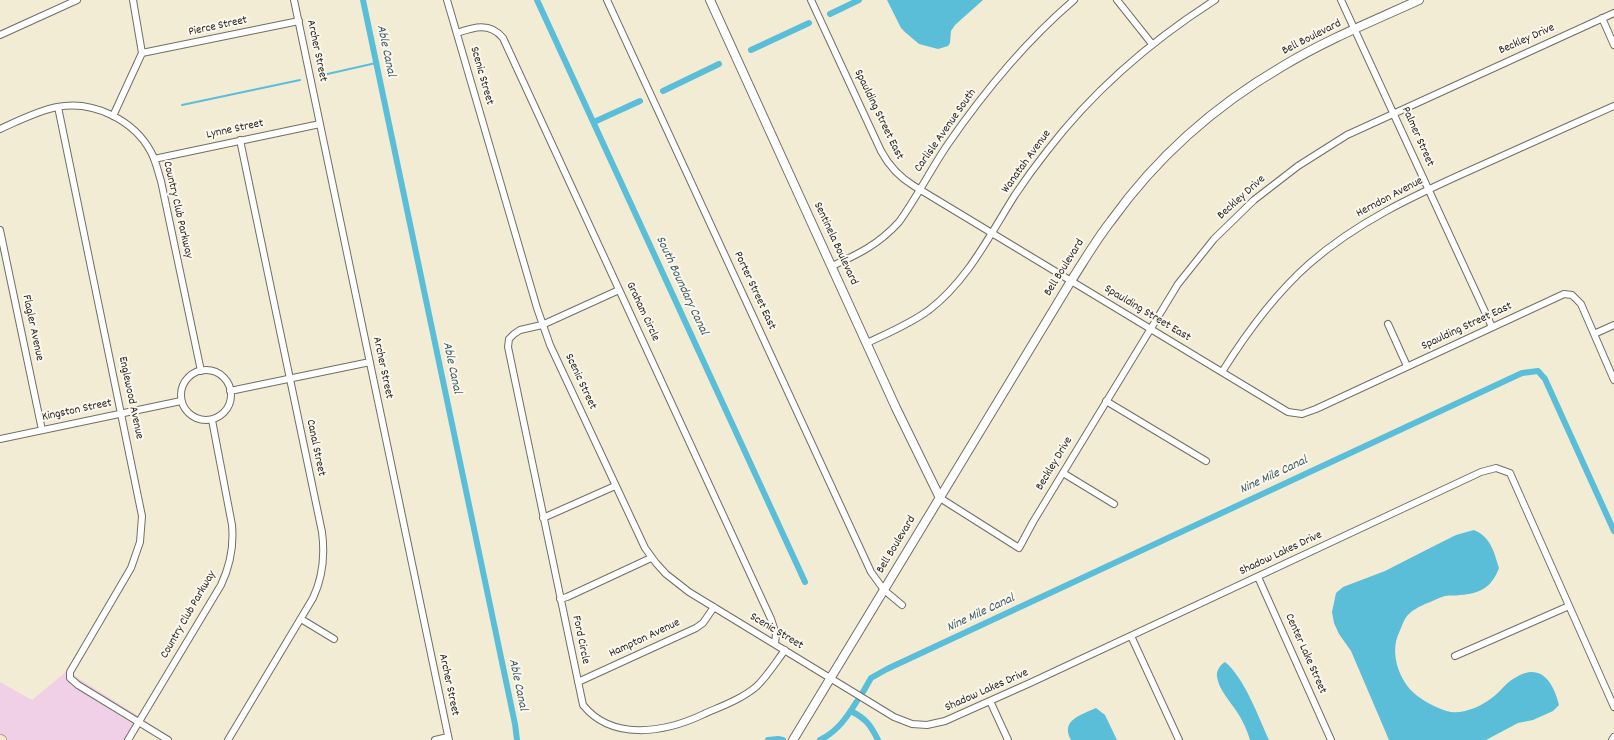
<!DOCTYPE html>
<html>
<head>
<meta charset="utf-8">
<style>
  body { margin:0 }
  canvas { display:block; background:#f2ecd5 }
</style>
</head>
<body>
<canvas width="1614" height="740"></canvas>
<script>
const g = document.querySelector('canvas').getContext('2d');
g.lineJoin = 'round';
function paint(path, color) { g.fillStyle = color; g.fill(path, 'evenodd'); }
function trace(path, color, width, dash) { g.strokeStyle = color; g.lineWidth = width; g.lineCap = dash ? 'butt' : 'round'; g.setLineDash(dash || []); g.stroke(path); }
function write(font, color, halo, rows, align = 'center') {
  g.font = font + ' Dekko,sans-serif'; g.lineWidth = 4; g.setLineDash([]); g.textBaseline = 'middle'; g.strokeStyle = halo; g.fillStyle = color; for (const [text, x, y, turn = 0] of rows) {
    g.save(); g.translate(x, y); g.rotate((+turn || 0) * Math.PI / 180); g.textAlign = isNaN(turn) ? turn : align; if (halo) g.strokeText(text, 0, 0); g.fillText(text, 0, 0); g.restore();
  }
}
const built = new Path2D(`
  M 67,671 L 140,717 L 127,740 L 8,740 L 0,735 L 0,682 L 32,700 Z`);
const water = new Path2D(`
  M 887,0 L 983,0 L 955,25 L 951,31 L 950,43 L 948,46 L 938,49 L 919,44 L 906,33 L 901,28 Z
  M 1474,530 C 1491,537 1494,552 1499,568 C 1492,587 1480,594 1460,595 C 1455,596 1449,595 1445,596 C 1438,598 1431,602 1425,604 C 1419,607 1412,610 1407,616 C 1403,621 1401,629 1398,635 C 1392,649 1396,668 1404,681 C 1411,693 1422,700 1434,706 C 1439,708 1445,711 1451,712 C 1464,714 1482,706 1493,697 C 1500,692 1505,684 1513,679 C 1539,661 1553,680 1559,705 L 1553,711 L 1533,720 L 1518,723 L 1486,740 L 1389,740 L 1351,651 L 1339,634 L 1334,623 L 1332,612 L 1336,593 L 1343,587 L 1385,571 L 1432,547 L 1456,535 Z
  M 1225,662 C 1244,677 1259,718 1269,740 L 1250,740 C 1247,730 1243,721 1237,712 C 1230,701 1219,690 1217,677 C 1216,671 1220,665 1225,662 Z
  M 1096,708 L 1105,715 L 1117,740 L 1071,740 C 1060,720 1081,715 1096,708 Z`);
const stream = new Path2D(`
  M 323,75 L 376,63
  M 182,105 L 300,80`);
const canal = new Path2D(`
  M 363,0 L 515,724 L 517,740
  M 537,0 L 805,582
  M 830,14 L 859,0
  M 751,50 L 809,23
  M 663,91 L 719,64
  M 594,122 L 640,101
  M 863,692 L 871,678 L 887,669 L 1522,373 L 1538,371 L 1545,379 L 1614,531
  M 851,711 C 866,719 870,724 878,740
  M 768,740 L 778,739 L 783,740
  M 820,740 C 838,731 847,717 857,701`);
const minor = new Path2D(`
  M 294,0 L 449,740
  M 447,0 L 537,308 L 550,345 L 645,548 L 656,563 L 666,574 L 689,592 L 894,717 L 912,724 L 927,725 L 945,721 L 1030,683 L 1481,472 L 1496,468 L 1510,473 L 1614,707
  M 607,0 L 871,572 L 884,590 L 902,605
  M 811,0 L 881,151 C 889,166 899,177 914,186 L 1288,412 L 1302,414 L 1316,409 L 1564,294 L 1572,295 L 1581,304 L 1614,380
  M 1117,0 L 1152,44
  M 1341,0 L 1492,327
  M 1602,18 L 1614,45
  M 457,33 C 474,27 490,22 503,38 L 771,619 L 776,634 L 775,644
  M 0,35 L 77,0
  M 142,53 L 299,21
  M 58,107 L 142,516 L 140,542 L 131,568 L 70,672 L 70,678 L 78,685 L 168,740
  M 113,116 L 142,53 L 133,0
  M 0,129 C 18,121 37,111 57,107 C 93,100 134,120 151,152 C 156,161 158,172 161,181 L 201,371
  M 154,159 L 320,124
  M 0,230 L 42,430
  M 832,266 C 859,254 879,244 899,222 C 917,197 931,169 948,144 C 984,92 1026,41 1074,0
  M 619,290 L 542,325 L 520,330 L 514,334 L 509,339 L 508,347 L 583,705 C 611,740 662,734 704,714 C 722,706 742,699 757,686 C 768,675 776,662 785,650
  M 1388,324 L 1407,366
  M 1594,334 L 1614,325
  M 867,343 C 888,333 910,324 929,310 C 968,280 989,236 1015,195 C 1025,180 1036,165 1047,151 C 1093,91 1151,41 1215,0
  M181 395a25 25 0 1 1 50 0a25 25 0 1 1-50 0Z
  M 1222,372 C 1247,332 1274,295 1309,264 C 1357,222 1413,196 1471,170 C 1518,149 1566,127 1614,106
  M 230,391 L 370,362
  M 1106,401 L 1206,461
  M 0,439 L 181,401
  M 1063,473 L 1114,504
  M 940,498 L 1019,548 L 1033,522 L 1178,284 L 1214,239 L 1254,200 L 1298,166 L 1347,135 L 1614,13
  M 543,518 L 615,486
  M 1258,577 L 1331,740
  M 560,599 L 567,597 L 651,558
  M 301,619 L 334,639
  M 1131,636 L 1179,740
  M 1455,656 L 1569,606
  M 578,682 L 696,628 L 703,623 L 714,607
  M 990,701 L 1008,740
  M 128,740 L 221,585 C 230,566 234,546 232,525 L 212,420
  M 228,740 L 313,598 C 323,577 325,555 322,532 L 240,140
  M 435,740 L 448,737
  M 1612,740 L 1614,737`);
const tertiary = new Path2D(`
  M 710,0 L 896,408 L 940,498
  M 793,740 L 1071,281 C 1084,261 1096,240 1111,221 C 1156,158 1216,105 1283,66 C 1326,40 1373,21 1419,0`);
const secondary = new Path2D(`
  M 0,739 L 2,740`);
const streetNames = [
  ["Pierce Street",218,27,-12],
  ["Bell Boulevard",1312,38,-27],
  ["Beckley Drive",1527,40,-24],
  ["Archer Street",316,51,78],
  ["Scenic Street",481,76,74],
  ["Spaulding Street East",878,115,64],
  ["Lynne Street",235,130,-12],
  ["Carlisle Avenue South",946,131,-55],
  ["Palmer Street",1417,137,66],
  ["Wanatah Avenue",1027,162,-54],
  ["Beckley Drive",1242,198,-42],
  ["Herndon Avenue",1390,198,-28],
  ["Country Club Parkway",177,210,77],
  ["Sentinela Boulevard",835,244,65],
  ["Bell Boulevard",1065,268,-58],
  ["Porter Street East",754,291,65],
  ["Graham Circle",642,312,65],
  ["Spaulding Street East",1147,314,31],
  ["Spaulding Street East",1467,327,-25],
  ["Flagler Avenue",32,328,78],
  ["Archer Street",382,368,78],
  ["Scenic Street",580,382,65],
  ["Englewood Avenue",130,398,78],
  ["Kingston Street",77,411,-12],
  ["Canal Street",315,448,78],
  ["Beckley Drive",1055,464,-59],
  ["Bell Boulevard",897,545,-59],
  ["Shadow Lakes Drive",1281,554,-25],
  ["Country Club Parkway",189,615,-60],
  ["Scenic Street",776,632,31],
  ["Hampton Avenue",645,639,-25],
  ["Ford Circle",580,640,78],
  ["Center Lake Street",1305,654,66],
  ["Archer Street",448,685,78],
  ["Shadow Lakes Drive",987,691,-24]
];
const waterNames = [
  ["Able Canal",385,51,78],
  ["South Boundary Canal",681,286,65],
  ["Able Canal",451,368,78],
  ["Nine Mile Canal",1274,476,-25],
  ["Nine Mile Canal",981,614,-25],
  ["Able Canal",517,685,78]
];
paint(built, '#efd0e6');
paint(water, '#5bbed9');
trace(stream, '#5bbed9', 2);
trace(canal, '#5bbed9', 6);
trace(minor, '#716f66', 8);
trace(tertiary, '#716f66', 10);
trace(secondary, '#716f66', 10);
trace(minor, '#fff', 6);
trace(tertiary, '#fff', 8);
trace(secondary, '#fbe5cf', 9);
write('12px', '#2b2b2b', '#fbf7ec', streetNames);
write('italic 13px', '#3c5e68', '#fbf7ec', waterNames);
</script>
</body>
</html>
